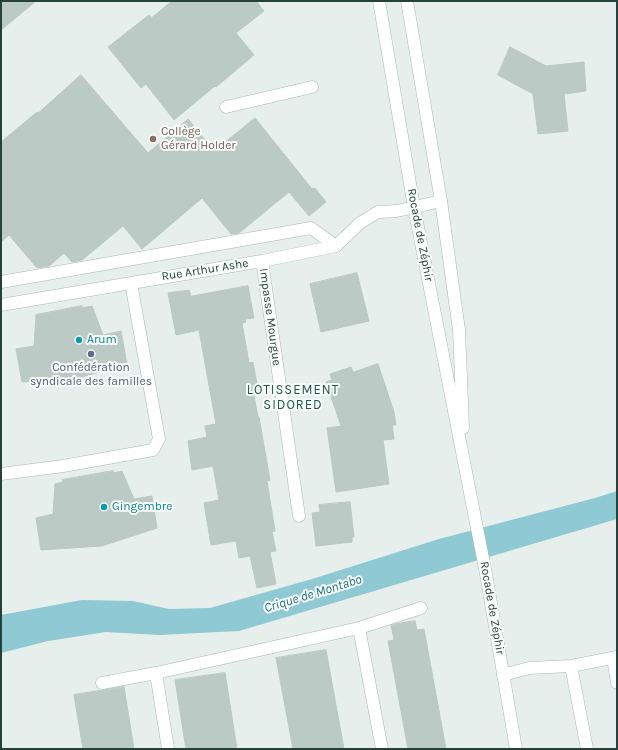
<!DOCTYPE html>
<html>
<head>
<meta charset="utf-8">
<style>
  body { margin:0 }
  #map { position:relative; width:618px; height:750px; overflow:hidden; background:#e6efeb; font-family:Karla,sans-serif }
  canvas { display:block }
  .frame { position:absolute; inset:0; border:2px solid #24423a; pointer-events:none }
</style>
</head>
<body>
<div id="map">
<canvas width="618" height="750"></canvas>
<div class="frame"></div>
</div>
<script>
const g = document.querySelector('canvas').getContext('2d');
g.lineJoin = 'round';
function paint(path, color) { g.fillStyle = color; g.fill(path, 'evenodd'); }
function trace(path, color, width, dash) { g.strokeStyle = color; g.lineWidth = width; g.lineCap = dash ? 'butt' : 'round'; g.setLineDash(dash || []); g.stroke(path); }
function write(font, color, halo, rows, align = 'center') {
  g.font = font + ' Karla,sans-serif'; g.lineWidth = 4; g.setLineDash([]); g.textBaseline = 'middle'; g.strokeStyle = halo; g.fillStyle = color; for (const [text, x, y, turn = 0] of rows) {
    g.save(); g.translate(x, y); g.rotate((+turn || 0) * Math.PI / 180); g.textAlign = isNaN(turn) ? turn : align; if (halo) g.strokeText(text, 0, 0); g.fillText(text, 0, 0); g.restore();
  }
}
const water = new Path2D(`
  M 617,491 L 617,519 L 239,631 L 159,635 L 106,632 L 48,641 L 1,653 L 1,615 L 82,600 L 133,601 L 169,609 L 210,608 L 312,579 L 439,539 L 595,498 Z`);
const building = new Path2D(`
  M 1,1 L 36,1 L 1,30 Z
  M 172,1 L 256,1 L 264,11 L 236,33 L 254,55 L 216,87 L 215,86 L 174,120 L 146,84 L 141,88 L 108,47 L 149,15 L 151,18 Z
  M 510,47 L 546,66 L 584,62 L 586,91 L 564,94 L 568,131 L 538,134 L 533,94 L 498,75 Z
  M 81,75 L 148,153 L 188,119 L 214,151 L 255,118 L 312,189 L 315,188 L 326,202 L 309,216 L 289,192 L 239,233 L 231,234 L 202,198 L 142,249 L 123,226 L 82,260 L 72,262 L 64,253 L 49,266 L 37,268 L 9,235 L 1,242 L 1,142 L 37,112 L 38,113 Z
  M 357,273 L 369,321 L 321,332 L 310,284 Z
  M 248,286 L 254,318 L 245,319 L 246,322 L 242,323 L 249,363 L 253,362 L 257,384 L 252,385 L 258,417 L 259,417 L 270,480 L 267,481 L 275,531 L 272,532 L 276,551 L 270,552 L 276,584 L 257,588 L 250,556 L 239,558 L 236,541 L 211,545 L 204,503 L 219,500 L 213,466 L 192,470 L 188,441 L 207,437 L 205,426 L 216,424 L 199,330 L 176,335 L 168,293 L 189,290 L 191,296 Z
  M 82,306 L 82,308 L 92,306 L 103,335 L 121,331 L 127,364 L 75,379 L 22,382 L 16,349 L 34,346 L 36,315 Z
  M 378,364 L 394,412 L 396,425 L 392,425 L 394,439 L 383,440 L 389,484 L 336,492 L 327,428 L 341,426 L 326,382 L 332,380 L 330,374 L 351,367 L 353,372 Z
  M 113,471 L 114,473 L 122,471 L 134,499 L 152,496 L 157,528 L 102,546 L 41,550 L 36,518 L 53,514 L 55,484 L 63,482 L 62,480 Z
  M 350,502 L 354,537 L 352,537 L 352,542 L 316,546 L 312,513 L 320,512 L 319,505 Z
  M 415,621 L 417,630 L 424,629 L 446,749 L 408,749 L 388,641 L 394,640 L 391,625 Z
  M 326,650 L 344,749 L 293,749 L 276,658 Z
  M 225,673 L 237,749 L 186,749 L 175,680 Z
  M 124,687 L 134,749 L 83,749 L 74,695 Z`);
const lane = new Path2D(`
  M 226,107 L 312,87
  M 1,282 L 311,228 L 336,246
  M 359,628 L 421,608
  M 613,658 L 617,683
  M 571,666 L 617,657
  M 503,675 L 529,668 L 571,666 L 587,749
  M 102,683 L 156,673
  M 168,749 L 156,673 L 359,628 L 382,749`);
const street = new Path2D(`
  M 262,261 L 299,516
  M 1,305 L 262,261 L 336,246 L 360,223 L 378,212 L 397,211 L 441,201
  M 1,474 L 63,466 L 153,450 L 159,439 L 131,283`);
const secondary = new Path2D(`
  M 379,1 L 414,207 L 486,574 L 516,749
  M 407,1 L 441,201 L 459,330 L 463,428`);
const markers = [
  [153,139,4,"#8d6e63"],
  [79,340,4,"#0f9aa8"],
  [91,354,4,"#5c6f8a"],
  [104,507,4,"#0f9aa8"]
];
const educationNames = [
  ["Collège",161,132],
  ["Gérard Holder",161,146]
];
const streetNames = [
  ["Rocade de Zéphir",420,235,79],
  ["Rue Arthur Ashe",205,270,-9],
  ["Impasse Mourgue",270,317,82],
  ["Rocade de Zéphir",492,608,80]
];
const cultureNames = [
  ["Arum",87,340],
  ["Gingembre",112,507]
];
const serviceNames = [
  ["Confédération",91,368],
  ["syndicale des familles",91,382]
];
const neighbourhoodNames = [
  ["LOTISSEMENT",293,390],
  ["SIDORED",293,405]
];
const waterNames = [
  ["Crique de Montabo",313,594,-17]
];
paint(water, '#8ec9d4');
paint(building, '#bbcac4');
trace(building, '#b8c9c2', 1);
trace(lane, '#a8b8b2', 13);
trace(street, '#a8b8b2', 13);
trace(secondary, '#a4bbb3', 13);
trace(lane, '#fff', 12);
trace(street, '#fff', 12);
trace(secondary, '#fff', 12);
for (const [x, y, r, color] of markers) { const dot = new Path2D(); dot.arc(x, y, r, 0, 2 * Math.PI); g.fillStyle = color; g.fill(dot); trace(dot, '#f7fbf9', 1.5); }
write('12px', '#785e54', '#f7fbf9', educationNames, 'left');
write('12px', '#24423a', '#f7fbf9', streetNames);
write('12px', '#0d838f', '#f7fbf9', cultureNames, 'left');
write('12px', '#4e5e75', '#f7fbf9', serviceNames);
g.letterSpacing = '1px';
write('13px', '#1f5548', '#f7fbf9', neighbourhoodNames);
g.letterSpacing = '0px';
write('italic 13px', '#1c6f80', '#f7fbf9', waterNames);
</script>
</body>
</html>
